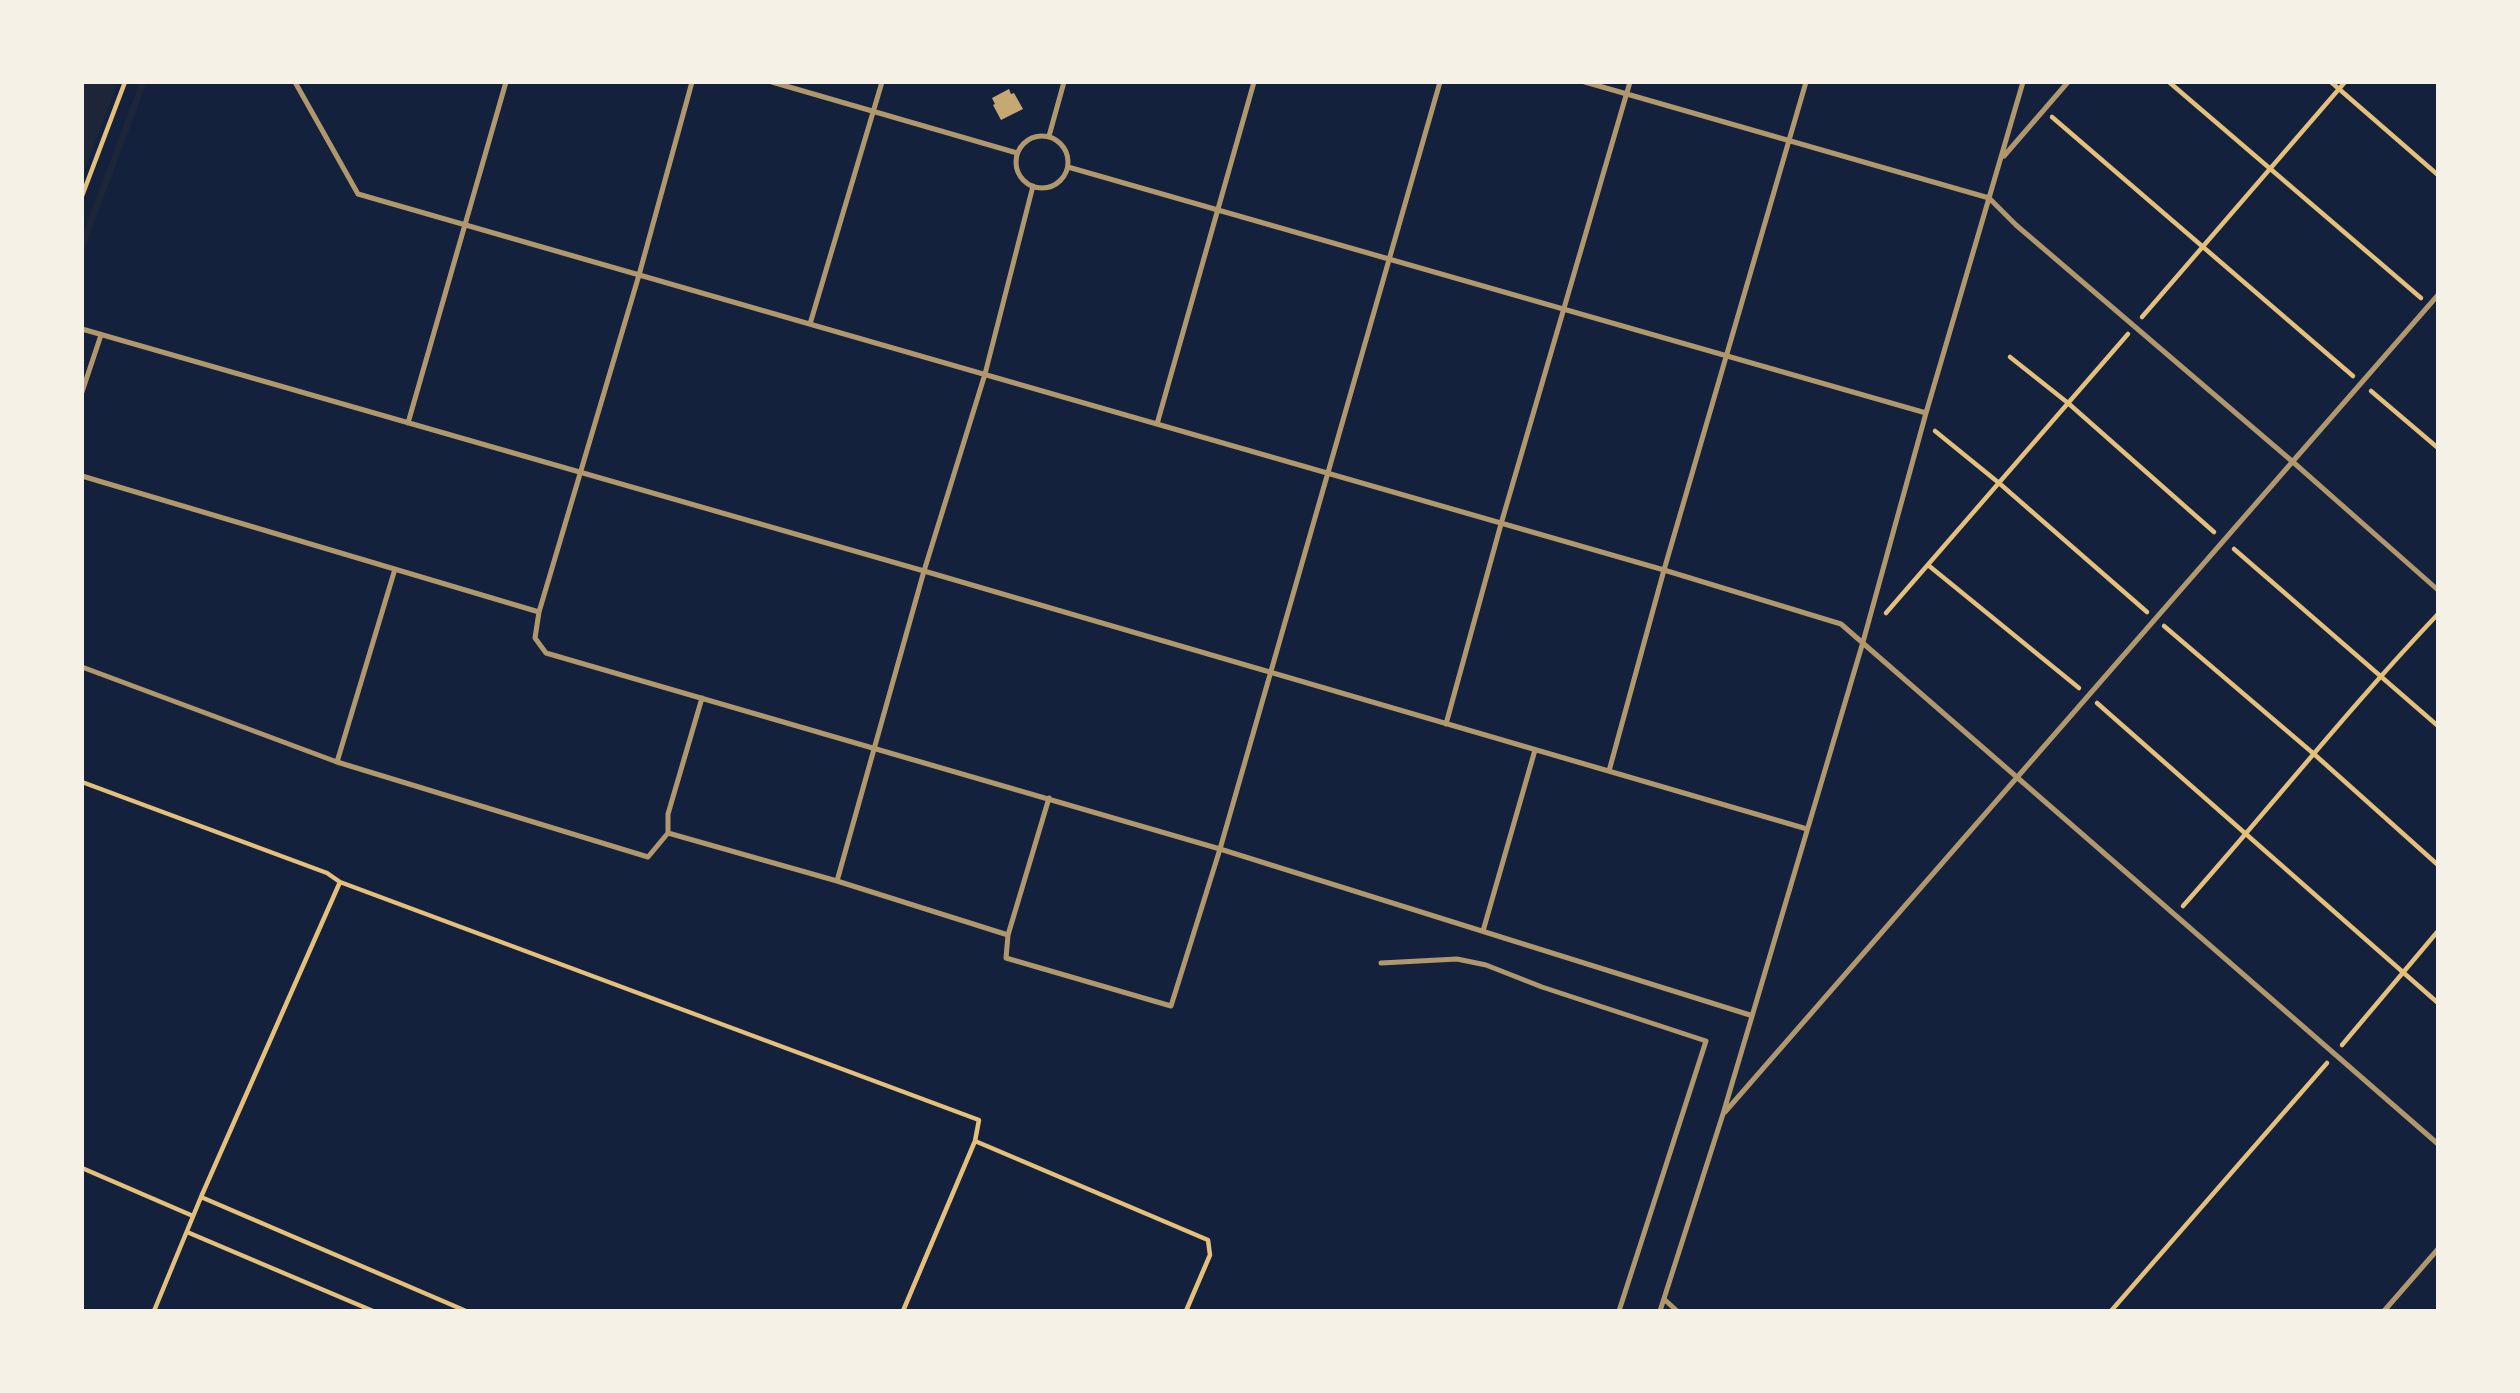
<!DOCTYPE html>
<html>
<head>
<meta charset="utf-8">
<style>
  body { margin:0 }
  #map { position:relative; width:2520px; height:1393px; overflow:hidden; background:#14213d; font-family:"Titillium Web",sans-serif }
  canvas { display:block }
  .frame { position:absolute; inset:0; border:84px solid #f6f1e7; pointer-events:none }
</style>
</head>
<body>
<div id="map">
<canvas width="2520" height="1393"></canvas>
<div class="frame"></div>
</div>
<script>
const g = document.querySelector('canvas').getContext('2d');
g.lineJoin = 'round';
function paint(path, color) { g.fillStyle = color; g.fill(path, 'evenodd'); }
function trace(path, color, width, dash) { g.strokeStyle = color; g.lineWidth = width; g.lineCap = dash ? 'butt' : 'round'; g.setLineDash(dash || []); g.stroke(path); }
const green = new Path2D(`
  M 82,82 L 118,82 L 82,177 Z
  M 140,82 L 147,82 L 82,254 L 82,236 Z`);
const building = new Path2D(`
  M 1009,89 L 1011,94 L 1014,93 L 1023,109 L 1001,120 L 993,105 L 995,104 L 992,98 Z`);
const path = new Path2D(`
  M 2169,82 L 2421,298
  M 2331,82 L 2438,175
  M 2052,117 L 2353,376
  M 82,196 L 125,82
  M 2142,317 L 2345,82
  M 2010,357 L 2068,403 L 2214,532
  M 2371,391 L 2438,448
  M 1935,431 L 1999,483 L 2147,612
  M 2234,549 L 2438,726
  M 1928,565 L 2079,688
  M 1886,613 L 2128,334
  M 2164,626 L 2314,754 L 2438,865
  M 2097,703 L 2438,1003
  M 82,782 L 327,873 L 340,882 L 979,1120 L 975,1141 L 903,1311
  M 2183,906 C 2269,809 2349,708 2438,614
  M 2342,1045 L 2438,931
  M 975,1141 L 1208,1240 L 1210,1255 L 1186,1311
  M 82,1168 L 193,1216
  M 201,1197 L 466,1311
  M 187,1232 L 373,1311
  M 154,1311 L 201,1197 L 340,882
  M 2111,1311 L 2327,1063`);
const service = new Path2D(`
  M 295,82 L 358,194 L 1664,570 L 1841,624 L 2438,1144
  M 692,82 L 639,275 L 539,612 L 535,638 L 546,653 L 1220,849 L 1750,1015
  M 772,82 L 1017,153
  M 1585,82 L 1989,198 L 2016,225 L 2293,462 L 2438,590
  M1016 162a26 26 0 1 1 52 0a26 26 0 1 1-52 0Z
  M 1049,136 L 1064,82
  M 2004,156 L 2068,82
  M 1068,167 L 1926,413
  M 810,324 L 882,82
  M 82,329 L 924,571 L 1807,829
  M 82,392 L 101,335
  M 408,423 L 506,82
  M 1157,424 L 1254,82
  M 82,476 L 539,612
  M 82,667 L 337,762 L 648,857 L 668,833 L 837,881 L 1008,935 L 1049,798
  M 1446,724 L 1501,524 L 1630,82
  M 337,762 L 395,569
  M 1609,771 L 1664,570 L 1806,82
  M 668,833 L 668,814 L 702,698
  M 837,881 L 924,571 L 985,374 L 1033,186
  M 1483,931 L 1535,750
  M 1008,935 L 1006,958 L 1171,1006 L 1220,849 L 1440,82
  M 1381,963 L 1457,959 L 1486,965 L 1542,987 L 1706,1041 L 1619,1311
  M 1725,1112 L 2438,295
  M 1664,1299 L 1677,1311
  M 1660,1311 L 1723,1114 L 1863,642 L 1926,413 L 2023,82
  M 2384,1311 L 2438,1249`);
paint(green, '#1d2539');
paint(building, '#c6a872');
trace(path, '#e5c07b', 4.5);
trace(service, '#b1986c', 5);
</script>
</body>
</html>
